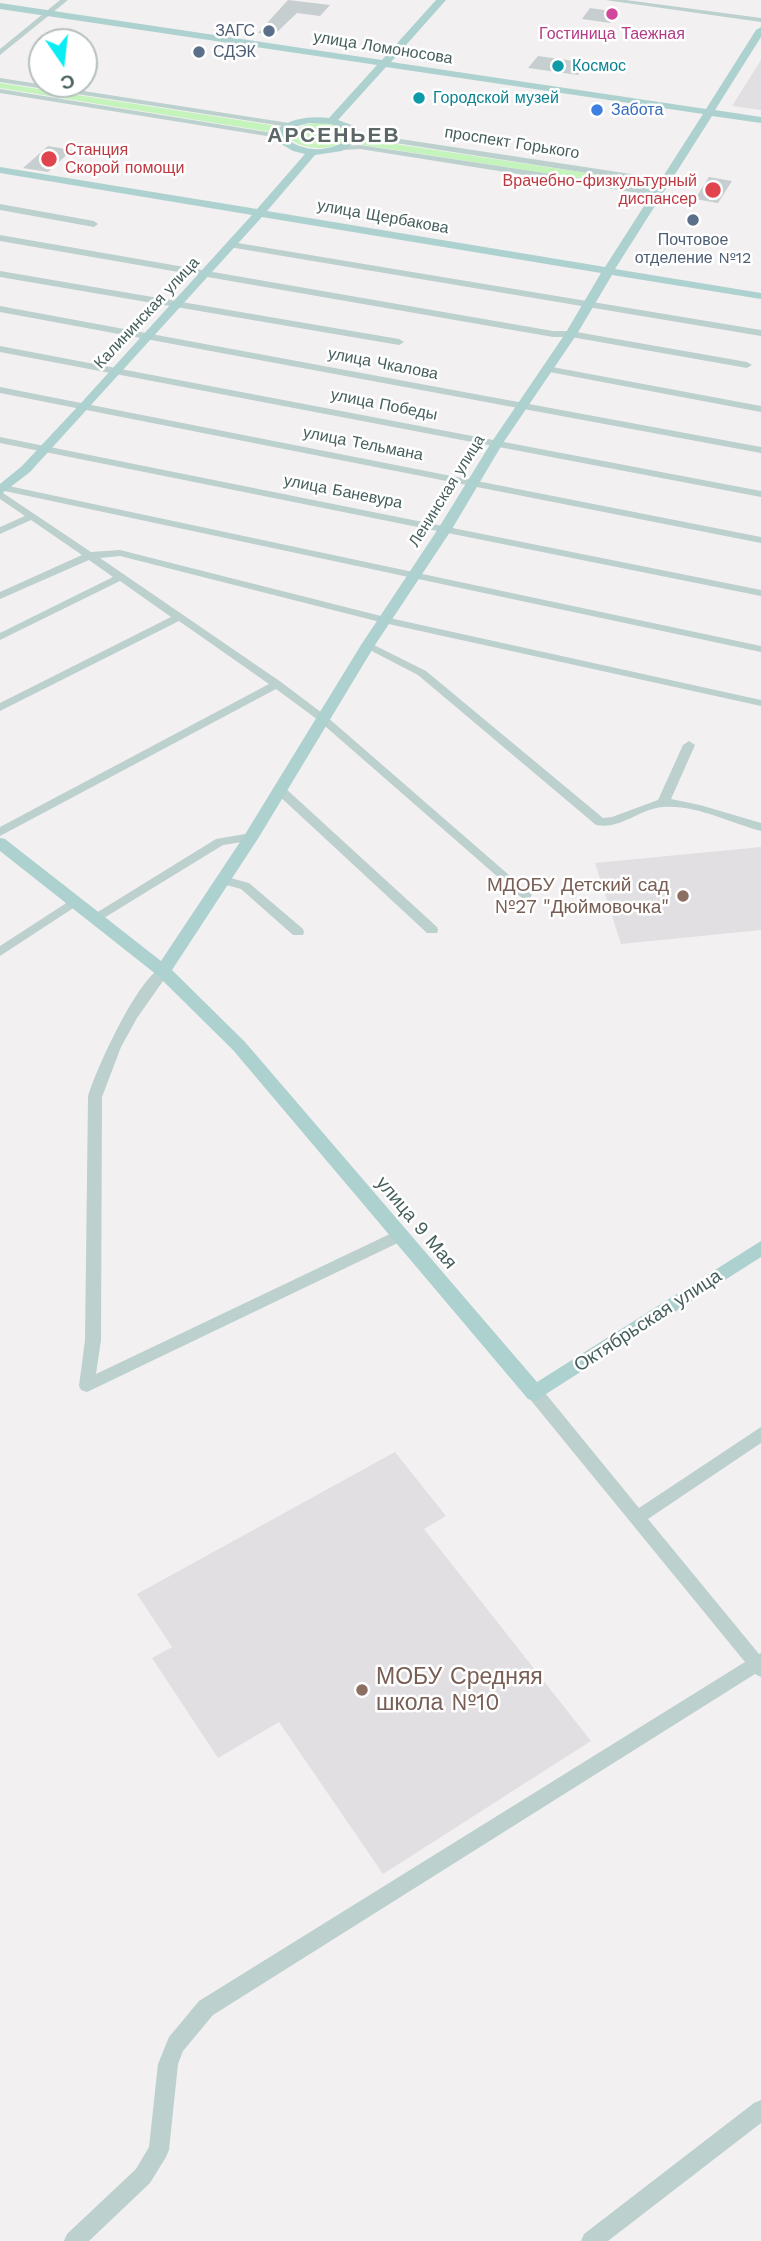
<!DOCTYPE html>
<html>
<head>
<meta charset="utf-8">
<style>
  body { margin:0 }
  #map { position:relative; width:761px; height:2241px; overflow:hidden; background:#f3f0f1; font-family:"Work Sans",sans-serif }
  canvas { display:block }
  .north { position:absolute; left:28px; top:28px; width:70px; height:70px; box-sizing:border-box; background:#fff; border:2px solid #b5bfbe; border-radius:50%; rotate:166deg; font-size:19px; font-weight:700; line-height:28px; text-align:center; color:#465f5d }
  .north::after { content:''; display:block; margin:auto; width:24px; height:32px; background:#0aeef3; clip-path:polygon(50% 0,100% 100%,50% 72%,0 100%) }
</style>
</head>
<body>
<div id="map">
<canvas width="761" height="2241"></canvas>
<div class="north">С</div>
</div>
<script>
const g = document.querySelector('canvas').getContext('2d');
g.lineJoin = 'round';
function paint(path, color) { g.fillStyle = color; g.fill(path, 'evenodd'); }
function trace(path, color, width, dash) { g.strokeStyle = color; g.lineWidth = width; g.lineCap = dash ? 'butt' : 'round'; g.setLineDash(dash || []); g.stroke(path); }
function write(font, color, halo, rows, align = 'center') {
  g.font = font + ' "Work Sans",sans-serif'; g.lineWidth = 5; g.setLineDash([]); g.textBaseline = 'middle'; g.strokeStyle = halo; g.fillStyle = color; for (const [text, x, y, turn = 0] of rows) {
    g.save(); g.translate(x, y); g.rotate((+turn || 0) * Math.PI / 180); g.textAlign = isNaN(turn) ? turn : align; if (halo) g.strokeText(text, 0, 0); g.fillText(text, 0, 0); g.restore();
  }
}
const education = new Path2D(`
  M 761,60 L 761,110 L 732,106 Z
  M 761,847 L 761,930 L 621,944 L 595,863 Z
  M 395,1452 L 446,1516 L 424,1529 L 591,1741 L 383,1874 L 279,1722 L 218,1758 L 152,1658 L 172,1647 L 137,1594 Z`);
const green = new Path2D(`
  M 0,83 L 277,126 L 271,132 L 0,88 Z
  M 321,123 L 335,125 L 349,133 L 348,139 C 332,151 307,151 290,139 L 289,134 L 307,124 Z
  M 362,139 L 653,183 L 656,186 L 649,189 L 363,145 L 360,142 Z`);
const building = new Path2D(`
  M 288,0 L 330,5 L 320,16 L 297,13 L 274,35 L 258,33 Z
  M 590,8 L 618,12 L 610,23 L 582,19 Z
  M 538,56 L 588,63 L 578,75 L 528,68 Z
  M 48,146 L 72,150 L 48,172 L 23,168 Z
  M 709,177 L 732,181 L 718,203 L 695,199 Z`);
const minor = new Path2D(`
  M 60,0 L 68,0 L 0,55 L 0,49 Z
  M 605,0 L 626,0 L 761,18 L 761,22 Z
  M 0,78 L 289,123 L 293,125 L 289,127 L 0,82 Z
  M 0,89 L 279,134 L 283,136 L 279,138 L 0,93 Z
  M 354,132 L 664,179 L 668,182 L 664,185 L 351,136 L 350,134 Z
  M 360,145 L 657,190 L 661,193 L 657,196 L 360,149 L 342,150 L 338,148 L 342,146 Z
  M 0,204 L 94,221 L 98,224 L 94,227 L 0,210 Z
  M 0,235 L 553,331 L 571,331 L 747,362 L 752,365 L 747,368 L 571,337 L 553,337 L 0,241 Z
  M 232,242 L 761,330 L 761,336 L 229,247 L 228,245 Z
  M 0,271 L 399,339 L 404,342 L 399,345 L 0,277 Z
  M 0,306 L 761,447 L 761,453 L 0,312 Z
  M 0,346 L 761,491 L 761,497 L 0,352 Z
  M 547,366 L 761,406 L 761,412 L 544,371 L 542,369 Z
  M 0,387 L 761,537 L 761,543 L 0,393 Z
  M 0,437 L 761,590 L 761,596 L 0,443 Z
  M 4,485 L 761,646 L 761,652 L 0,490 L 0,486 Z
  M 0,491 L 91,552 L 120,550 L 385,617 L 761,700 L 761,706 L 384,623 L 120,556 L 100,558 L 281,682 L 326,716 L 532,895 L 530,898 L 522,898 L 318,720 L 276,689 L 0,836 L 0,827 L 269,684 L 179,621 L 0,711 L 0,703 L 171,617 L 120,581 L 0,640 L 0,633 L 113,577 L 89,560 L 0,599 L 0,592 L 82,555 L 31,520 L 0,534 L 0,527 L 25,516 L 0,499 Z
  M 368,642 L 426,671 L 603,818 L 612,817 L 658,800 L 683,745 L 689,741 L 695,745 L 671,799 L 700,805 L 761,823 L 761,831 C 730,823 697,805 664,807 C 640,808 621,830 596,825 L 418,675 L 364,647 L 364,643 Z
  M 280,786 L 284,787 L 437,927 L 438,930 L 437,933 L 427,933 L 276,793 L 274,790 Z
  M 251,833 L 255,834 L 257,837 L 255,840 L 223,845 L 99,921 L 89,921 L 88,918 L 216,839 Z
  M 223,876 L 249,883 L 303,929 L 304,932 L 303,935 L 293,935 L 241,889 L 219,883 L 217,880 Z
  M 74,898 L 80,902 L 78,905 L 0,956 L 0,946 Z
  M 163,967 L 170,971 L 137,1018 L 121,1047 L 102,1097 L 101,1340 L 96,1374 L 394,1232 L 404,1232 L 406,1236 L 404,1240 L 87,1392 L 81,1390 L 79,1386 L 85,1340 L 88,1097 C 95,1071 139,975 163,967 Z
  M 535,1387 L 541,1388 L 639,1508 L 761,1427 L 761,1443 L 648,1519 L 759,1654 L 761,1653 L 761,1677 L 755,1674 L 213,2015 L 183,2051 L 178,2064 L 169,2150 L 166,2157 L 150,2183 L 89,2241 L 64,2241 L 67,2234 L 136,2169 L 149,2147 L 158,2064 L 169,2037 L 199,2001 L 745,1662 L 529,1398 L 527,1393 L 529,1388 Z
  M 761,2100 L 761,2123 L 608,2241 L 581,2241 L 584,2234 L 754,2103 Z`);
const major = new Path2D(`
  M 436,0 L 446,0 L 391,62 L 706,109 L 756,30 L 761,27 L 761,37 L 715,110 L 761,117 L 761,123 L 712,116 L 615,269 L 761,293 L 761,299 L 612,275 L 577,334 L 503,443 L 452,529 L 375,645 L 259,837 L 172,970 L 245,1042 L 537,1382 L 761,1241 L 761,1257 L 535,1401 L 528,1399 L 233,1050 L 157,975 L 0,851 L 0,838 L 5,839 L 161,961 L 244,836 L 361,645 L 438,529 L 491,443 L 565,334 L 601,273 L 262,217 L 30,472 L 0,495 L 0,484 L 22,466 L 81,403 L 252,215 L 0,173 L 0,167 L 257,209 L 305,154 L 293,151 L 276,141 L 277,129 C 292,118 311,116 329,118 L 377,65 L 0,9 L 0,3 L 382,60 ZM 386,67 L 703,114 L 605,267 L 267,211 L 315,155 L 342,151 L 359,140 L 357,127 L 338,120 ZM 309,123 L 331,124 L 348,131 L 350,137 C 332,153 304,153 285,138 L 286,132 L 293,127 Z`);
const markers = [
  [612,14,7,"#d1479c"],
  [269,31,7,"#5c6f8a"],
  [199,52,7,"#5c6f8a"],
  [558,66,7,"#0f9aa8"],
  [419,98,7,"#0f9aa8"],
  [597,110,7,"#3f7fe0"],
  [49,159,9,"#e0444e"],
  [713,190,9,"#e0444e"],
  [693,220,7,"#5c6f8a"],
  [683,896,7,"#8d6e63"],
  [362,1690,7,"#8d6e63"]
];
const farServicenames = [
  ["ЗАГС",255,31],
  ["СДЭК",213,52,"left"],
  ["Почтовое",693,240,"center"],
  ["отделение №12",693,258,"center"]
];
const farHotelnames = [
  ["Гостиница Таежная",612,34]
];
const farStreetnames = [
  ["улица Ломоносова",383,48,9],
  ["проспект Горького",512,143,9],
  ["улица Щербакова",383,217,10],
  ["Калининская улица",147,313,-47],
  ["улица Чкалова",383,364,11],
  ["улица Победы",384,405,11],
  ["улица Тельмана",363,444,11],
  ["Ленинская улица",447,491,-58],
  ["улица Баневура",343,492,11]
];
const farCulturenames = [
  ["Космос",572,66],
  ["Городской музей",433,98]
];
const farShopnames = [
  ["Забота",611,110]
];
const farHealthnames = [
  ["Станция",65,150],
  ["Скорой помощи",65,168],
  ["Врачебно-физкультурный",697,181,"right"],
  ["диспансер",697,199,"right"]
];
const educationNames = [
  ["МДОБУ Детский сад",669,885],
  ["№27 \"Дюймовочка\"",669,907]
];
const streetNames = [
  ["улица 9 Мая",416,1223,50],
  ["Октябрьская улица",648,1321,-33]
];
const farDistrictnames = [
  ["АРСЕНЬЕВ",334,136]
];
const nearEducationnames = [
  ["МОБУ Средняя",376,1677],
  ["школа №10",376,1703]
];
paint(education, '#e1dfe1');
paint(green, '#c4f3bb');
paint(building, '#c6ced0');
paint(minor, '#bcd0ce');
paint(major, '#add1cf');
for (const [x, y, r, color] of markers) { const dot = new Path2D(); dot.arc(x, y, r, 0, 2 * Math.PI); g.fillStyle = color; g.fill(dot); trace(dot, '#fff', 2.5); }
write('16px', '#4e5e75', '#fff', farServicenames, 'right');
write('16px', '#b23c85', '#fff', farHotelnames);
write('16px', '#465f5d', '#fff', farStreetnames);
write('16px', '#0d838f', '#fff', farCulturenames, 'left');
write('16px', '#366cbe', '#fff', farShopnames, 'left');
write('16px', '#be3a42', '#fff', farHealthnames, 'left');
write('19px', '#785e54', '#fff', educationNames, 'right');
write('19px', '#465f5d', '#fff', streetNames);
g.letterSpacing = '2px';
write('bold 21px', '#5c6666', '#fff', farDistrictnames);
g.letterSpacing = '0px';
write('23px', '#785e54', '#fff', nearEducationnames, 'left');
</script>
</body>
</html>
